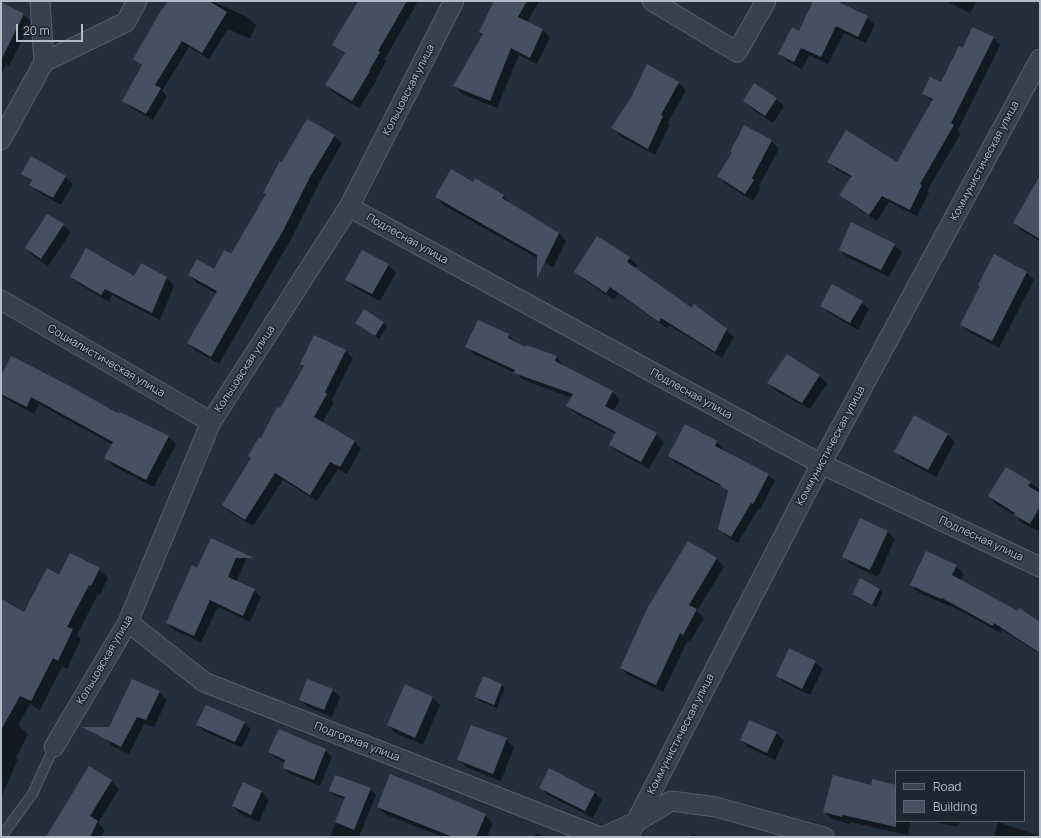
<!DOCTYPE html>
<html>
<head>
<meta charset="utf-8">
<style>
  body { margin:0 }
  #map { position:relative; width:1041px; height:838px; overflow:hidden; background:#242f3e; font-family:Manrope,sans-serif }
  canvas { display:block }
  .frame { position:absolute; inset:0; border:2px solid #b4bcc9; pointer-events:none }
  .legend { position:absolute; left:895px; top:770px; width:130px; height:52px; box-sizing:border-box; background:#1d2633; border:1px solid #59626f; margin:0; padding:5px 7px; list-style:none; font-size:12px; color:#b4bcc9 }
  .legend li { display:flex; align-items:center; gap:8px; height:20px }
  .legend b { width:20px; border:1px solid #59626f }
  .scale { position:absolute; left:16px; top:24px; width:67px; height:18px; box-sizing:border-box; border:2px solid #b4bcc9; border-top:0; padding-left:5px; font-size:12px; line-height:14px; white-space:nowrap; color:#b4bcc9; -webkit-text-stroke:3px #1d2633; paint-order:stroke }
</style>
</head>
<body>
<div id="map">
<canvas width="1041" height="838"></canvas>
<div class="frame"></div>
<ul class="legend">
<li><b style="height:5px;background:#38414e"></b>Road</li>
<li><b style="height:11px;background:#455162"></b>Building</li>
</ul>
<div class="scale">20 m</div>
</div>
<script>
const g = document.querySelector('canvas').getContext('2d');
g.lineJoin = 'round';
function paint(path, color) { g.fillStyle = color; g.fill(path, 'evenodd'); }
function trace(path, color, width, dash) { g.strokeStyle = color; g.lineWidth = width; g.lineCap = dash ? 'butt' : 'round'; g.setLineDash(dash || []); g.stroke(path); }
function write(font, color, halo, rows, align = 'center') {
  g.font = font + ' Manrope,sans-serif'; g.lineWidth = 3; g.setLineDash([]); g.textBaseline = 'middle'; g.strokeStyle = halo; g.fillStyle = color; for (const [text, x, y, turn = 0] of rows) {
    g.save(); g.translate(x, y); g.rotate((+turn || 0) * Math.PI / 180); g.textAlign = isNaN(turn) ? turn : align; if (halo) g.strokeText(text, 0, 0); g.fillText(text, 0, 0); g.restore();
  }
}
const shadow = new Path2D(`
  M 169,1 L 215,1 L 214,2 L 249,18 L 256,25 L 250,39 L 228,29 L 209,59 L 189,47 L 162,91 L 167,96 L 153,120 L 130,107 L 123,100 L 142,66 L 134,59 Z
  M 357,1 L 418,1 L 385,59 L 387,60 L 376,79 L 377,80 L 359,108 L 334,93 L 327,85 L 345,55 L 334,45 L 356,6 L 355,5 Z
  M 495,1 L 539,1 L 527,22 L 543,30 L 550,38 L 537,64 L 519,55 L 497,108 L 462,94 L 455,86 L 483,36 L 480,32 Z
  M 814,1 L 833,1 L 867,17 L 875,25 L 866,43 L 844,33 L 828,64 L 809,55 L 802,69 L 787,61 L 779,54 L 799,32 Z
  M 945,1 L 977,1 L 970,13 Z
  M 1,4 L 23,14 L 31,22 L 9,66 L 6,64 L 1,76 Z
  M 993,37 L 1000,45 L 958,130 L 961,133 L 927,191 L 929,193 L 917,216 L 889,202 L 877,221 L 848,202 L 841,195 L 852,178 L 836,169 L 828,162 L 898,163 L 933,102 L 923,94 L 941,83 L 964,49 Z
  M 678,83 L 686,90 L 668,123 L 670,124 L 655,155 L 620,136 L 613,128 L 632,98 Z
  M 776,99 L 784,106 L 773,123 L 752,109 L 744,101 Z
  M 745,127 L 772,141 L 779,149 L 759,186 L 761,188 L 753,201 L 726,184 L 718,176 L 733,153 Z
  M 334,135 L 342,143 L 318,185 L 291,239 L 219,364 L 196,351 L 188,343 L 217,294 L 197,283 L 189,275 L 214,270 L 231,255 L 267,195 L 283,164 Z
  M 23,174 L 65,177 L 73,184 L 61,205 L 38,192 L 30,184 L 32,182 Z
  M 1040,174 L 1040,241 L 1021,230 L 1014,223 L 1033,189 L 1032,188 Z
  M 475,179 L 503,196 L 511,204 L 559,233 L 566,241 L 553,267 L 443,205 L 436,197 L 473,183 Z
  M 63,225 L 71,232 L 48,266 L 33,256 L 26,248 Z
  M 894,245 L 902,252 L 889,277 L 847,257 L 840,250 Z
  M 995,256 L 1027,273 L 1034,280 L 999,348 L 969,332 L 961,325 Z
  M 629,258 L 637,265 L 634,268 L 692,309 L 726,330 L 734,337 L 722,358 L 669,325 L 667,328 L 618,294 L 614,300 L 583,279 L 575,272 Z
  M 142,264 L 167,278 L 174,286 L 160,320 L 112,295 L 109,302 L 79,284 L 71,277 L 135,277 Z
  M 388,265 L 396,273 L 380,301 L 354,287 L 347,280 Z
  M 862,302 L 869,309 L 858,330 L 829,313 L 822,306 Z
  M 365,311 L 387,326 L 379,339 L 357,323 Z
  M 508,335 L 516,342 L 525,348 L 556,357 L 564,365 L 563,366 L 613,392 L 620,399 L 614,411 L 656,434 L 664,442 L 649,469 L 618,452 L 610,445 L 616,434 L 575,413 L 568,406 L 572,398 L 523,380 L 517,374 L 474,354 L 466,346 Z
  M 315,336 L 346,351 L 353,358 L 332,400 L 334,402 L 322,423 L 354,441 L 361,449 L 347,474 L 338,469 L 317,501 L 283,480 L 253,526 L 230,512 L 223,505 L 252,458 L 304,367 L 301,364 Z
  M 788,355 L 820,376 L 827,384 L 810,409 L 776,391 L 768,383 Z
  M 1,378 L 119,416 L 168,436 L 176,444 L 154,487 L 113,466 L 106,458 L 113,445 L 39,404 L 34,414 L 3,397 L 1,396 Z
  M 686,425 L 717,442 L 723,449 L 722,451 L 768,474 L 775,481 L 760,510 L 758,509 L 738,543 L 726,536 L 720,529 L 728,493 L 723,488 L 676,463 L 669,456 Z
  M 948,435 L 955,442 L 936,477 L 903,459 L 895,451 Z
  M 1006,468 L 1040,489 L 1040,528 L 1038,531 L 1022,523 L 1014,515 L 996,504 L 989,496 Z
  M 887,532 L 895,539 L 878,577 L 851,564 L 843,557 Z
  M 689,543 L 717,559 L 724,567 L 697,611 L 704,618 L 690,642 L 688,640 L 663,692 L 628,675 L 621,668 Z
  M 239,552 L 246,559 L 236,582 L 254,590 L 261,597 L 250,622 L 218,607 L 201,642 L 174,630 L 167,623 L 198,569 Z
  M 956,566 L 964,574 L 960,581 L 1040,623 L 1040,654 L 1002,630 L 1001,633 L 949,605 L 949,606 L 919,593 L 911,585 Z
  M 99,569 L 108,578 L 100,595 L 98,594 L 77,635 L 81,639 L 67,669 L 62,667 L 40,710 L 30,704 L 18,725 L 28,734 L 16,758 L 18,759 L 1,798 L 1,600 L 25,613 L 59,576 Z
  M 880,590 L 883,593 L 876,607 L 857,598 L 853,594 Z
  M 815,662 L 823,669 L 810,695 L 785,683 L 777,675 Z
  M 501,685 L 505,688 L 497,708 L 479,701 L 476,697 Z
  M 332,690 L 340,697 L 332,717 L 308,707 L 300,700 Z
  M 159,692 L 167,700 L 154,727 L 144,724 L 129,754 L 112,746 L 105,738 Z
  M 432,697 L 440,705 L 423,745 L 395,733 L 388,725 Z
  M 244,723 L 251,729 L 242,748 L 204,731 L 197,725 Z
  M 776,733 L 784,741 L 775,760 L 749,748 L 741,740 Z
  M 506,739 L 514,747 L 501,781 L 466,767 L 458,760 Z
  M 325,750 L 332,757 L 320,786 L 290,774 L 284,768 L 285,763 L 276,758 L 269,752 Z
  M 336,776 L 371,789 L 376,795 L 359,837 L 330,837 L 345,800 L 336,796 L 330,791 Z
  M 111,781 L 119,789 L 98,823 L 105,830 L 101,837 L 48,837 Z
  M 243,784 L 262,792 L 269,800 L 259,822 L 240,814 L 233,806 Z
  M 871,786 L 896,786 L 896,821 L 911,821 L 908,835 L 850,822 L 850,824 L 832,819 L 825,812 Z
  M 540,787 L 594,792 L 602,800 L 593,818 L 548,795 Z
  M 378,807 L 485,815 L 493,823 L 487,837 L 443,837 L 386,815 Z
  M 931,821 L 960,821 L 958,827 Z
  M 998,822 L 1040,836 L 1040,837 L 994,837 Z
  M 536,833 L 545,837 L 534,837 Z
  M 692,834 L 701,837 L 691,837 Z`);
const building = new Path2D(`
  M 168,1 L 209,1 L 227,12 L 202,53 L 182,41 L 155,85 L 161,88 L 146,114 L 122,101 L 142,65 L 133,59 L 162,9 L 163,9 Z
  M 358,1 L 407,1 L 378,51 L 380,52 L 369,71 L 370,71 L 352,101 L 325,85 L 345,53 L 332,45 Z
  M 494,1 L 527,1 L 518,17 L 543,29 L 530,58 L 511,48 L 490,101 L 453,86 L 483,34 L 479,32 Z
  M 813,1 L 836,1 L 868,16 L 858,37 L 836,26 L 821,57 L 801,48 L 794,62 L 778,54 L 792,27 L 799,31 Z
  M 1,2 L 24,14 L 1,60 Z
  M 972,27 L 994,37 L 951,123 L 954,125 L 920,184 L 922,185 L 910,210 L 882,196 L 869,215 L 839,195 L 852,176 L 827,162 L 846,130 L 897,162 L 933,99 L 922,94 L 930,77 L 941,82 L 959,46 L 963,48 Z
  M 647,64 L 679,82 L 661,115 L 663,116 L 648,149 L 611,128 L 631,98 Z
  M 754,83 L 777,98 L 765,116 L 743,101 Z
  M 307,119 L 335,135 L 310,177 L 283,231 L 267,258 L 211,357 L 187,343 L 217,291 L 188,275 L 197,259 L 214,269 L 224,250 L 231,254 L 266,194 L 263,193 L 280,161 L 282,162 Z
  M 744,125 L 772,140 L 752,178 L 754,180 L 745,194 L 717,176 L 732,153 L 730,152 Z
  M 31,156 L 66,176 L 53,198 L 29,185 L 32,180 L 21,174 Z
  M 451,169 L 473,182 L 475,178 L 504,195 L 502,198 L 559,233 L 537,278 L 537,255 L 435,197 Z
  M 1040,175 L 1040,239 L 1013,223 Z
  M 47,214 L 64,224 L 41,259 L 25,248 Z
  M 851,222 L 895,244 L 881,270 L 839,250 Z
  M 597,236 L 630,257 L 627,262 L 692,308 L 694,304 L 727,329 L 715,352 L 661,318 L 659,322 L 610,287 L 606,293 L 574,272 Z
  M 86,248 L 134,276 L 141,263 L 167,277 L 152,313 L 105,289 L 101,295 L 70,277 Z
  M 362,250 L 389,264 L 372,294 L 345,280 Z
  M 994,254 L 1027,272 L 992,341 L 960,325 L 980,286 L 978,285 Z
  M 832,284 L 863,301 L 850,323 L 820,306 Z
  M 364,309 L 384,322 L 375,336 L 355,323 Z
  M 478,320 L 509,334 L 508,338 L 525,347 L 526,345 L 557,356 L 555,361 L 613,391 L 605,406 L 657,433 L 641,462 L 609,445 L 616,432 L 566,406 L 573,394 L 514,373 L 515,370 L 465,347 Z
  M 314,335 L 346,350 L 325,392 L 327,394 L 314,417 L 355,441 L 340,467 L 330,462 L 310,495 L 275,473 L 245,520 L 222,505 L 251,458 L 248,456 L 259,437 L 261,438 L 277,407 L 280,408 L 304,366 L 300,364 Z
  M 787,354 L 820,375 L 802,403 L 767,383 Z
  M 11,356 L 66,384 L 119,414 L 120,412 L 169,436 L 146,480 L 104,458 L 113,442 L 31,397 L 27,407 L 1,394 L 1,376 Z
  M 914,415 L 948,434 L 928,470 L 894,452 Z
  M 685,424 L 717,441 L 715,446 L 769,474 L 753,504 L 751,503 L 731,537 L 718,529 L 728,491 L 720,486 L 721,485 L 668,456 Z
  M 1006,467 L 1031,482 L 1028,486 L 1040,493 L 1040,506 L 1030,524 L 1014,515 L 1015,513 L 988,496 Z
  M 860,518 L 888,531 L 870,570 L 842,557 Z
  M 211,538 L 254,558 L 236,558 L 228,577 L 255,589 L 243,616 L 210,600 L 194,636 L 166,623 L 192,565 L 197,568 Z
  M 688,541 L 717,558 L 689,605 L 697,609 L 683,635 L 680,633 L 656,685 L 620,668 L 648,607 Z
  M 926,551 L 957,565 L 952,575 L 1018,611 L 1019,608 L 1040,622 L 1040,653 L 994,623 L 993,626 L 942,598 L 941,599 L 910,585 Z
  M 70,553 L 100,568 L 91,586 L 89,585 L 67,627 L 73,629 L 58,661 L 53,658 L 31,701 L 20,696 L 1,730 L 1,599 L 24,612 L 47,568 L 59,575 Z
  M 860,578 L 880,589 L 872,605 L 852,594 Z
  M 789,648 L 816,661 L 802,689 L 776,676 Z
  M 483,676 L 502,684 L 494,705 L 475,697 Z
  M 132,679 L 160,691 L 146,720 L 137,717 L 121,747 L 82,727 L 109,727 Z
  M 307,679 L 333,689 L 324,710 L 299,700 Z
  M 405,684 L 433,697 L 415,738 L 387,725 Z
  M 206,705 L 245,722 L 235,742 L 196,725 Z
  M 749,720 L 777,732 L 767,753 L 740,740 Z
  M 471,725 L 507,738 L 493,774 L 457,760 Z
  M 279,729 L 326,749 L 314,780 L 283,768 L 285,760 L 268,752 Z
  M 89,766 L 112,780 L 90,816 L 98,821 L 90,837 L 46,837 Z
  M 549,768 L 595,792 L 585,811 L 539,788 Z
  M 390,774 L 433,791 L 486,814 L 476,837 L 453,837 L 377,807 Z
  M 335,775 L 371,788 L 354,830 L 335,822 L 345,797 L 329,791 Z
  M 833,775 L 871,785 L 872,779 L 896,785 L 896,827 L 843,815 L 842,817 L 823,812 Z
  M 243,782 L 262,791 L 251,815 L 232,806 Z`);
const service = new Path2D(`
  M 1,837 L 33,793 L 54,747`);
const minor = new Path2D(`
  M 652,1 L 737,52 L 766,1
  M 44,62 L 126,22 L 137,1
  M 1,140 L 44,62 L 40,1
  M 349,207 L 821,464 L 1040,567
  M 1,300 L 211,422
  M 128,622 L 204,682 L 600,837
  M 54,747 L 128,622 L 211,422 L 349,207 L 454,1
  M 603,837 L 636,822 L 671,801 L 716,807 L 824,837
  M 628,837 L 821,464 L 1040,59`);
const streetNames = [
  ["Кольцовская улица",409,90,-63],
  ["Коммунистическая улица",985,161,-62],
  ["Подлесная улица",407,239,29],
  ["Социалистическая улица",106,361,30],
  ["Кольцовская улица",245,369,-57],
  ["Подлесная улица",691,394,29],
  ["Коммунистическая улица",831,446,-62],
  ["Подлесная улица",981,539,25],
  ["Кольцовская улица",105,660,-60],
  ["Коммунистическая улица",681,734,-63],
  ["Подгорная улица",357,742,21]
];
paint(shadow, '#0007');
paint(building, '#455162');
trace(service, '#565f6c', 11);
trace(minor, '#565f6c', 21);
trace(service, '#38414e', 9);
trace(minor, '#38414e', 19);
write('11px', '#b4bcc9', '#1d2633', streetNames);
</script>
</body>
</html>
